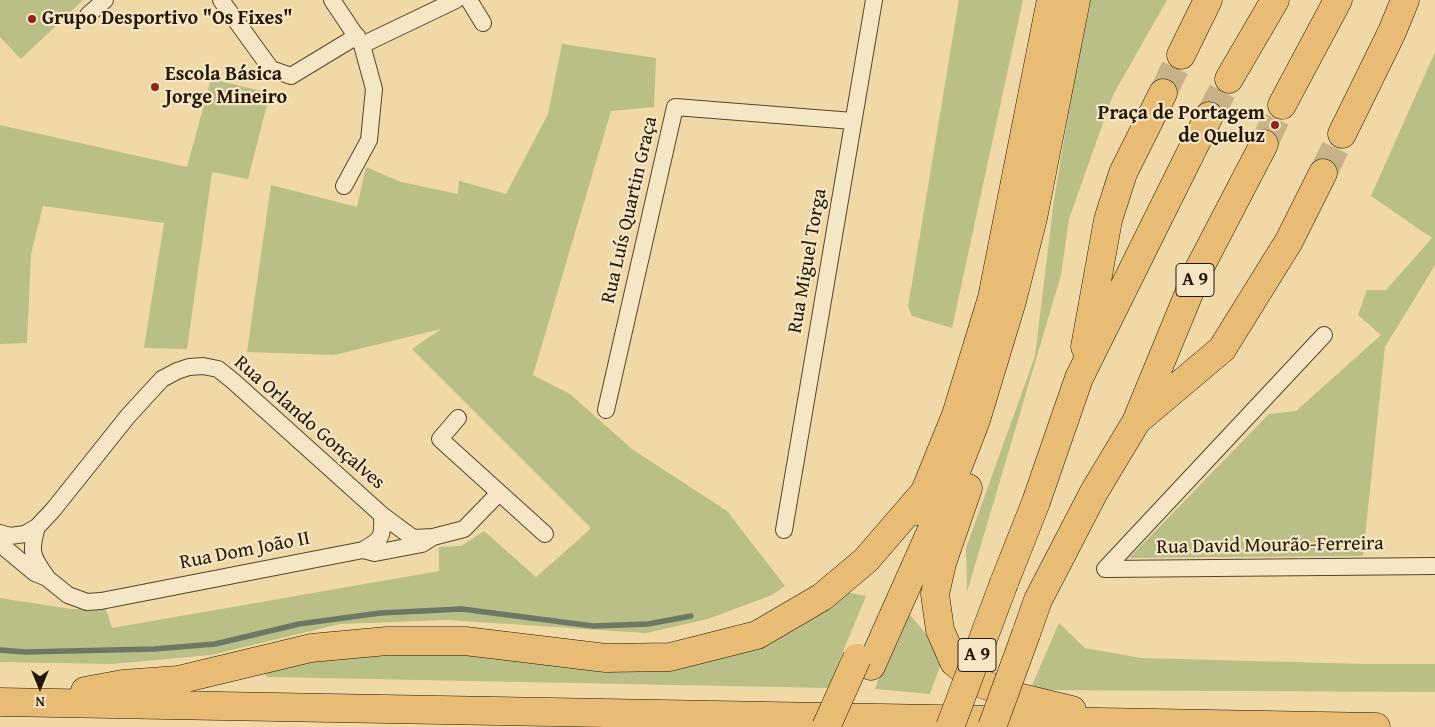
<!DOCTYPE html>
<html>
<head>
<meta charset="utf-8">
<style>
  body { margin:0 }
  #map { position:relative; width:1435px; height:727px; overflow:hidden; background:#f0d8a7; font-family:"Gentium Book Plus",serif }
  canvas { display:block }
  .north { position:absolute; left:15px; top:662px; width:50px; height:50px; -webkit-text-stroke:4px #f5e6c6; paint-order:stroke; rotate:180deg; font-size:14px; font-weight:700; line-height:20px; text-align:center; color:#241604 }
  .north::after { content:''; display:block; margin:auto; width:18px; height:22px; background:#241604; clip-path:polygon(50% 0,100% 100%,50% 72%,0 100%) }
</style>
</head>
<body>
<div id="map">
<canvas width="1435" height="727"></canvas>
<div class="north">N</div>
</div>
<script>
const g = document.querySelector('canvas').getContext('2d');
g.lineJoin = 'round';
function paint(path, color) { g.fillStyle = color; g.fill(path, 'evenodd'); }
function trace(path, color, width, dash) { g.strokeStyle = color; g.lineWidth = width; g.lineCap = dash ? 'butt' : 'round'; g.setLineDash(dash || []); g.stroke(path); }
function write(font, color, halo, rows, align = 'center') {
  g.font = font + ' "Gentium Book Plus",serif'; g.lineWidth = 4.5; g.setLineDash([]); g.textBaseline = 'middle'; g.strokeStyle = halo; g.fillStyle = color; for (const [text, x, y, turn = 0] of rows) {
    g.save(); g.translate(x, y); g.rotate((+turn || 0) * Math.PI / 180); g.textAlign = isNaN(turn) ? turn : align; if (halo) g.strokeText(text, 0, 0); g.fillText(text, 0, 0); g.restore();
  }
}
const green = new Path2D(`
  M 0,0 L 83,0 L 21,59 L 0,37 Z
  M 959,0 L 1023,0 L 952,328 L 912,316 L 908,307 Z
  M 1089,0 L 1167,0 L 1113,95 L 1069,219 L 1061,275 L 967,592 L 966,548 L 1035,356 L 1054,200 L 1084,20 Z
  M 562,44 L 656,58 L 654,107 L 611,111 L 533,375 L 570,394 L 632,449 L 727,511 L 785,586 L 772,595 L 708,619 L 646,633 L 447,620 L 340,624 L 211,655 L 112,664 L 0,662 L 0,598 L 71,609 L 106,609 L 112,628 L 439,571 L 439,547 L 461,546 L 484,531 L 536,577 L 576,542 L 591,528 L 412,349 L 441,329 L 334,355 L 247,352 L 271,185 L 357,207 L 366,167 L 401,182 L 458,194 L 459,181 L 506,194 L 548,114 Z
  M 1435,52 L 1435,265 L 1385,347 L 1363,556 L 1129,558 L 1269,414 L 1296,411 L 1381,335 L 1358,315 L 1367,290 L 1386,290 L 1432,238 L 1371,196 Z
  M 211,79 L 270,93 L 248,179 L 212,172 L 187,349 L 144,348 L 164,223 L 43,206 L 31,254 L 27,343 L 0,344 L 0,125 L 187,167 Z
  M 840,591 L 866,596 L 828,688 L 267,677 L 259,667 L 378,648 L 665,664 Z
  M 904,608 L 944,655 L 930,694 L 875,689 Z
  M 1059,623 L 1085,648 L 1141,658 L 1364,664 L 1435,664 L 1435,692 L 1030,690 Z`);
const stream = new Path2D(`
  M 0,650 L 25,652 L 154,649 L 215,644 L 299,624 L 380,613 L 462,609 L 593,626 L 648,624 L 691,616`);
const highwayTunnel = new Path2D(`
  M 1163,93 L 1181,55
  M 1209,116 L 1229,79
  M 1264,144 L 1282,105
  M 1323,173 L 1342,134`);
const street = new Path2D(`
  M 221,0 L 271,69 L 291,76 L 357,36
  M 332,0 L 362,45 L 374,89 L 369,140 L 344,186
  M 469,0 L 483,23
  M 88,15 L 105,0
  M 362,45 L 456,0
  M 606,410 L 675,107 L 853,121
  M 458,418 L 440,439 L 545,534
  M 37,527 C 30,551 31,555 46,576
  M 784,530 L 874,0
  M 0,533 L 10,536 L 25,534 L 37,527 L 53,510 L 128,416 L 162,379 L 177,371 L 189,367 L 203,366 L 218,369 L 233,381 L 382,515 L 413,538 L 433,537
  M 0,544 L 35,573 L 47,578 L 68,595 L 87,602 L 101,601 L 363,550 L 375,553 L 422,544 L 433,537 L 464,529 L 499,493
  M 363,550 C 382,539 383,538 382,515
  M 1105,569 L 1435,566
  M 1105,569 L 1324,335`);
const highway = new Path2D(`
  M 1181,55 L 1208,0
  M 1229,79 L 1275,0
  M 1282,105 L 1338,0
  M 1342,134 L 1392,32 L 1405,0
  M 1085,347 L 1108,220 L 1123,173 L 1163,93
  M 1139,419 L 1222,349 L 1289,241 L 1323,173
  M 968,488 L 942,563 L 935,594 L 940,630 L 954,662 L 980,683 L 1018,697 L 1072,710
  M 917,511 L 956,415 L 992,298 L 1051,0
  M 1004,583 L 1036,502 L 1079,378 L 1209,116
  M 1026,634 L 1038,600 L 1094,492 L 1136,422 L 1199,269 L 1264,144
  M 871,666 L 945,500 L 976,420 L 1012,301 L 1033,218 L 1076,0
  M 85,691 L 123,684 L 178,680 L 311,648 L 387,641 L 465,641 L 606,658 L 670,657 L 757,635 L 822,597 L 866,560 L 923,494
  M 0,702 L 1376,727`);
const highwayBridge = new Path2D(`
  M 826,727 L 857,658
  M 950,727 L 1004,583
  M 992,727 L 1026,634`);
const markers = [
  [32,19,5,"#8f2418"],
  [155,87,5,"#8f2418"],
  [1275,125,5,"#8f2418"]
];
const shields = [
  [1195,280,38],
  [977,655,38]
];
const shieldNames = [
  ["A 9",1195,280],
  ["A 9",977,655]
];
const poiNames = [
  ["Grupo Desportivo \"Os Fixes\"",42,19],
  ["Escola Básica",165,75],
  ["Jorge Mineiro",165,98],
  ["Praça de Portagem",1265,114,"right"],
  ["de Queluz",1265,137,"right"]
];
const streetNames = [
  ["Rua Luís Quartin Graça",630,210,-77],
  ["Rua Miguel Torga",808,261,-80],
  ["Rua Orlando Gonçalves",309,423,41],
  ["Rua David Mourão-Ferreira",1270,546,-1],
  ["Rua Dom João II",245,551,-11]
];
paint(green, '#babf87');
trace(stream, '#6b7865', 5.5);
trace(highwayTunnel, '#c7b186', 28, [28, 14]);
trace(street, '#57462d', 18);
trace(highway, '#241604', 29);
trace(street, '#f5e6c6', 16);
trace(highway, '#e8bc74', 28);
trace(highwayBridge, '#241604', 29, []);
trace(highwayBridge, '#e8bc74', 28);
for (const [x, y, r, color] of markers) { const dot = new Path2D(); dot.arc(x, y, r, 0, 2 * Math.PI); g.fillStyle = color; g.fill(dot); trace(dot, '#f5e6c6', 2); }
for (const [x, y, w] of shields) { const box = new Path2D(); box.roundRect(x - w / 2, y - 16.5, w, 33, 4); g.fillStyle = '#f5e6c6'; g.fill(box); trace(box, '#241604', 1); }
write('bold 19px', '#241604', null, shieldNames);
write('bold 20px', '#241604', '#f5e6c6', poiNames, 'left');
write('20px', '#241604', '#f5e6c6', streetNames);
</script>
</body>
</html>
